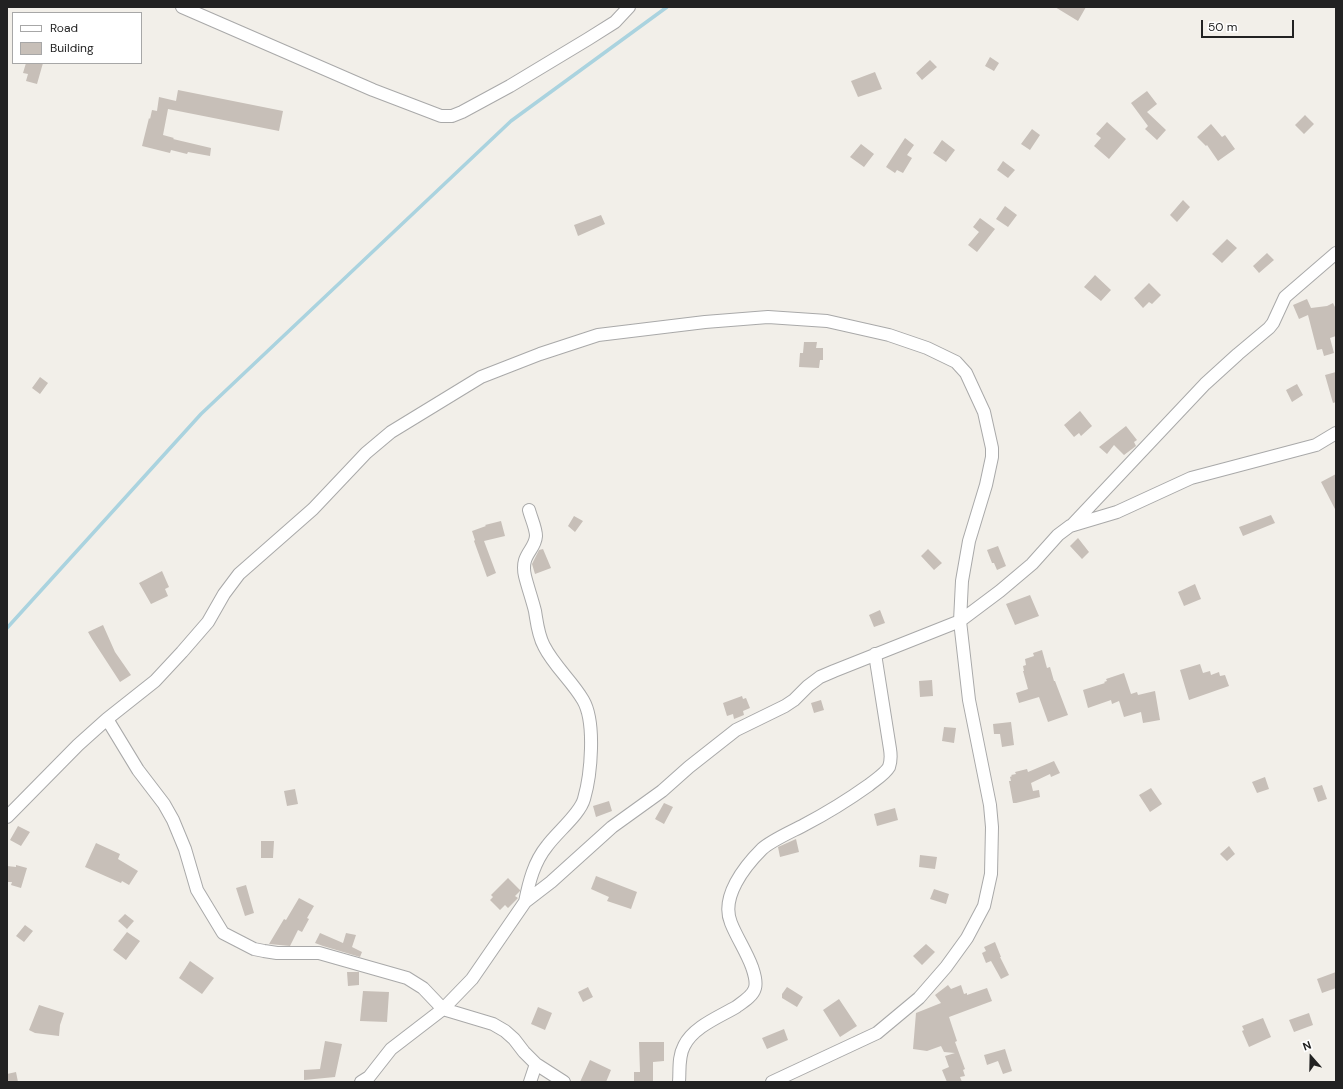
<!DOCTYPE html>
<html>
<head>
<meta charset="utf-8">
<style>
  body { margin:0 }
  #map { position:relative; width:1343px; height:1089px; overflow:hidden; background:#f2efe9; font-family:"DM Sans",sans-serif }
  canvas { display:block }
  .frame { position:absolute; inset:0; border:8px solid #222; pointer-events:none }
  .legend { position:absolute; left:12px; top:12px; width:130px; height:52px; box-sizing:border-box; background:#fff; border:1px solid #a7a7a7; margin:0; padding:5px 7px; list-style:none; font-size:12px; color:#222 }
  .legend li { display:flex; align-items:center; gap:8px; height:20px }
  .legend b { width:20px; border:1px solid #a7a7a7 }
  .north { position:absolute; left:1291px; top:1037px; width:40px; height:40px; -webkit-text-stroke:3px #fff; paint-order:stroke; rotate:340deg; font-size:11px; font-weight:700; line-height:16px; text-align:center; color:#222 }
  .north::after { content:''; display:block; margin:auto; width:14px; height:18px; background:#222; clip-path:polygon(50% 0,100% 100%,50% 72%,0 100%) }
  .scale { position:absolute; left:1201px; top:20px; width:93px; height:18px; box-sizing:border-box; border:2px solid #222; border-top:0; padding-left:5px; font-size:12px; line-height:14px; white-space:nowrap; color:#222; -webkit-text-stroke:3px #fff; paint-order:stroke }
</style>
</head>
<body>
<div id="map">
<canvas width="1343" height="1089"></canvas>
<div class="frame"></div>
<ul class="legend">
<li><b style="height:5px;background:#fff"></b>Road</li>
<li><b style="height:11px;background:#c7bfb8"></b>Building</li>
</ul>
<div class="north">N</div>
<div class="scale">50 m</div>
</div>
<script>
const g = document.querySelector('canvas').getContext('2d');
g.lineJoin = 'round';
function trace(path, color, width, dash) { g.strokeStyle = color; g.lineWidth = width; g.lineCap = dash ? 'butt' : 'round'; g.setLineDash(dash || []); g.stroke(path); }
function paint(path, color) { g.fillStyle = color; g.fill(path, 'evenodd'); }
const stream = new Path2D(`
  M 7,628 L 201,414 L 511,121 L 667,7`);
const building = new Path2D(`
  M 1055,7 L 1086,7 L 1078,21 Z
  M 990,57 L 999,63 L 994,71 L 985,66 Z
  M 930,60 L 937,67 L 922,80 L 916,73 Z
  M 26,63 L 43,63 L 37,84 L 26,81 L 28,74 L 23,73 Z
  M 875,72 L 882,89 L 858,97 L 851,81 Z
  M 178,90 L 283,111 L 279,131 L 168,109 L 163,135 L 174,138 L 173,139 L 211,148 L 210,156 L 188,152 L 187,154 L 171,150 L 170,153 L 142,146 L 149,118 L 150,119 L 152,110 L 157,111 L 159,97 L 176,101 Z
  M 1147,91 L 1157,104 L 1147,112 L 1166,130 L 1157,140 L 1145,129 L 1148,126 L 1131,103 Z
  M 1305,115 L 1314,124 L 1304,134 L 1295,125 Z
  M 1107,122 L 1126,139 L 1109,159 L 1094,146 L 1101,138 L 1096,134 Z
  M 1211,124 L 1222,137 L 1225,135 L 1235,149 L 1218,161 L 1207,145 L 1206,146 L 1197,137 Z
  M 1032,129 L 1040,135 L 1030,150 L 1021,144 Z
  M 905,138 L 914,145 L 907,155 L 912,158 L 903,173 L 897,170 L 895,173 L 886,167 Z
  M 942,140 L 955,150 L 946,162 L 933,153 Z
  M 861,144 L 874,154 L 864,167 L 850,157 Z
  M 1003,161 L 1015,170 L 1008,178 L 997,170 Z
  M 1183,200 L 1190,207 L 1177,222 L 1170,215 Z
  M 1005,206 L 1017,215 L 1008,227 L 996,219 Z
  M 601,215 L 605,224 L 578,236 L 574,225 Z
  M 980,218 L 995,229 L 977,252 L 968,245 L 979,232 L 973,227 Z
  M 1227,239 L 1237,248 L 1222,263 L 1212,254 Z
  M 1267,253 L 1274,260 L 1259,273 L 1253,266 Z
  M 1095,275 L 1111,290 L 1101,301 L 1084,287 Z
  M 1149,283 L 1161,295 L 1152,304 L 1149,302 L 1143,308 L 1134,298 Z
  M 1307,299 L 1311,308 L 1327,306 L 1333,303 L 1336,309 L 1336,336 L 1330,338 L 1334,353 L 1324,356 L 1322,349 L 1317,350 L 1308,315 L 1299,319 L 1293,305 Z
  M 804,342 L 817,342 L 816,348 L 823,348 L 823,360 L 820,360 L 819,368 L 799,367 L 800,353 L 803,353 Z
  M 1336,372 L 1336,402 L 1333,403 L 1325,375 Z
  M 40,377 L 48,383 L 40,394 L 32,388 Z
  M 1297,384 L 1303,395 L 1292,402 L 1286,390 Z
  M 1080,411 L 1092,426 L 1081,436 L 1079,433 L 1074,437 L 1064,425 Z
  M 1126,426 L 1137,440 L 1134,442 L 1136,446 L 1124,455 L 1114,445 L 1107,454 L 1099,447 Z
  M 1336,474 L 1336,511 L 1321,482 Z
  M 1271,515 L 1275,523 L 1243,536 L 1239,527 Z
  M 574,516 L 583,521 L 575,532 L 568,526 Z
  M 501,521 L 505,536 L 484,541 L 496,573 L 487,577 L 474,541 L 475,540 L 472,531 L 486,526 L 485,525 Z
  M 1078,538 L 1089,552 L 1082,559 L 1070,546 Z
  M 998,546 L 1006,566 L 997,570 L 994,563 L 992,563 L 987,550 Z
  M 543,549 L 551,568 L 535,574 L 532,564 L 539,550 Z
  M 928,549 L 942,563 L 934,570 L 921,556 Z
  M 162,571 L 169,587 L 165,589 L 168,596 L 151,604 L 139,583 Z
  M 1195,584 L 1201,599 L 1184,606 L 1178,592 Z
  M 1030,595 L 1039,616 L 1015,625 L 1006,604 Z
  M 880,610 L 885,623 L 874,627 L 869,615 Z
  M 103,625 L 115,652 L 131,675 L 120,682 L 92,639 L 88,632 Z
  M 1042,650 L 1047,668 L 1050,667 L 1054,681 L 1055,681 L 1068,715 L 1048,722 L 1039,697 L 1019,703 L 1016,693 L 1028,689 L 1023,671 L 1024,671 L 1023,666 L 1026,665 L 1025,659 L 1034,656 L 1033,653 Z
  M 1200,664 L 1203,673 L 1210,671 L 1211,675 L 1219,672 L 1220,676 L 1225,675 L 1229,686 L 1189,700 L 1180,670 Z
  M 1124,673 L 1131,694 L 1137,692 L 1138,695 L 1155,691 L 1160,720 L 1143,723 L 1141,712 L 1124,717 L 1119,701 L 1112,704 L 1111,700 L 1088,708 L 1083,690 L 1105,683 L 1104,682 L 1107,681 L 1106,679 Z
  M 932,680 L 933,696 L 920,697 L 919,681 Z
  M 742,696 L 743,699 L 746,698 L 750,708 L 743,711 L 744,715 L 734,719 L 733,714 L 727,716 L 723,703 Z
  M 821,700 L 824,710 L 814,713 L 811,703 Z
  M 1011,722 L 1014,745 L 1002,747 L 1000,734 L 994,734 L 993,724 Z
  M 944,727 L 956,728 L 954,743 L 942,741 Z
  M 1054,761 L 1060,773 L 1051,777 L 1050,774 L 1031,783 L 1033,791 L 1039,790 L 1040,797 L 1016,803 L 1013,803 L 1009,781 L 1011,781 L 1010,777 L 1012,776 L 1011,775 L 1016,774 L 1015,772 L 1027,769 L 1028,772 Z
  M 1265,777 L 1269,789 L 1257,793 L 1252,782 Z
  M 1322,785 L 1327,799 L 1318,802 L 1313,788 Z
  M 1151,788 L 1162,804 L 1150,812 L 1139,795 Z
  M 295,789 L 298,804 L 287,806 L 284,791 Z
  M 609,801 L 612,811 L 596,817 L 593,806 Z
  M 664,803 L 673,807 L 664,824 L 655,819 Z
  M 895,808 L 898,820 L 877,826 L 874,814 Z
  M 18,826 L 30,832 L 21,846 L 10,840 Z
  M 796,839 L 799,852 L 780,857 L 778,847 Z
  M 261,841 L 274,841 L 273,858 L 261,858 Z
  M 96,843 L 120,854 L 118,859 L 138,871 L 129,885 L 122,881 L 121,883 L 85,867 Z
  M 1229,846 L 1235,854 L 1227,861 L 1220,854 Z
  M 920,855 L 937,857 L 935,869 L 919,867 Z
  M 16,865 L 27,868 L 21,888 L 11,885 L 12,882 L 7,882 L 7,866 L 16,867 Z
  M 596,876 L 637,892 L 631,909 L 607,901 L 609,897 L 591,889 Z
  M 508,878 L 520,890 L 520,891 L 515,896 L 518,898 L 508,908 L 505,905 L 500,910 L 490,900 L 493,897 L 491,895 Z
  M 246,885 L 254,913 L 245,916 L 236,888 Z
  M 934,889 L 949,894 L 946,904 L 930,899 Z
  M 299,898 L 314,906 L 307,918 L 309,919 L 302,932 L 298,930 L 290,946 L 269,944 L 284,919 L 286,920 Z
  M 125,914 L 134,921 L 127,929 L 118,921 Z
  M 25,925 L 33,931 L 24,942 L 16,936 Z
  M 127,932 L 140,941 L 126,960 L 113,950 Z
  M 320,933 L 343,943 L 346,933 L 356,935 L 352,947 L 362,952 L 360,957 L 323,946 L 315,943 Z
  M 995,942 L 1001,957 L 1000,957 L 1009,975 L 1001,979 L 991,961 L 986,963 L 982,953 L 986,951 L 984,947 Z
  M 926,944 L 935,952 L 922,965 L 913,956 Z
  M 190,961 L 214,978 L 202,994 L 179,978 Z
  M 347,972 L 359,972 L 359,985 L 348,986 Z
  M 1336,972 L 1336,988 L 1322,993 L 1317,979 Z
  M 948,985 L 951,989 L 961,985 L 964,994 L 967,993 L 967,995 L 987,988 L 992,1001 L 949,1017 L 957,1041 L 955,1042 L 965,1069 L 963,1070 L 965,1076 L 960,1077 L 962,1082 L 947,1082 L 942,1070 L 949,1067 L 945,1056 L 955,1053 L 944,1052 L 941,1046 L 927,1051 L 913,1049 L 916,1013 L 941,1003 L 935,995 Z
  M 588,987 L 593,997 L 583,1002 L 578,992 Z
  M 787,987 L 803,997 L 797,1007 L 782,998 L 782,994 Z
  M 363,991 L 389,992 L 387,1022 L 360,1021 Z
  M 839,999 L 857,1026 L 840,1037 L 823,1010 Z
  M 39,1005 L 64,1013 L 60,1025 L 59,1036 L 35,1033 L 29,1030 Z
  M 538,1007 L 552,1013 L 545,1030 L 531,1024 Z
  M 1309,1013 L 1313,1025 L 1294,1032 L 1289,1020 Z
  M 1263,1018 L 1271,1037 L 1249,1047 L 1242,1031 L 1244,1030 L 1242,1026 Z
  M 784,1029 L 788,1040 L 767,1049 L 762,1038 Z
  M 325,1041 L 342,1044 L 335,1077 L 304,1080 L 304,1070 L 320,1069 Z
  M 639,1042 L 664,1042 L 664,1061 L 653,1062 L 653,1082 L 634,1082 L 634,1072 L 640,1072 Z
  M 1005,1049 L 1012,1071 L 1003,1074 L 998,1061 L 987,1065 L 984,1055 Z
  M 590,1060 L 611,1070 L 606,1082 L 580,1082 Z
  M 16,1072 L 18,1082 L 7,1082 L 7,1074 Z`);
const minor = new Path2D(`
  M 182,7 L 373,90 L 441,116 L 452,116 L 462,112 L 510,86 L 588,39 L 615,22 L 629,7
  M 1073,524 L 1205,384 L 1238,354 L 1269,328 L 1273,323 L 1285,297 L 1336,253
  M 107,719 L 138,770 L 164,804 L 173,820 L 185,849 L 197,890 L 223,933 L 254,949 L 264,951 L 277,953 L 319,953 L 407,978 L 423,988 L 443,1009 L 493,1024 L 505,1031 L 514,1039 L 524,1052 L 536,1064 L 564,1082
  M 7,817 L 78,745 L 107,719 L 155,681 L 182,652 L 208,622 L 224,594 L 239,574 L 313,509 L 366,453 L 391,432 L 481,377 L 540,354 L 598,335 L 705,322 L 768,317 L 827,321 L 889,335 L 927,348 L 956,362 L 966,373 L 984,412 L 992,448 L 992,457 L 986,485 L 969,541 L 962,581 L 960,621 L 969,700 L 990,805 L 992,827 L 991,874 L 984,906 L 967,938 L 946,967 L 919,998 L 877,1033 L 772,1082
  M 525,902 C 529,882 534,862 547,846 C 557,832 580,814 584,799 C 591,775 596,722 583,700 C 572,681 554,666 544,646 C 538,635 537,623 535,611 C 532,599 528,588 525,576 C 520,554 535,551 536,536 C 536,528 531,518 529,510
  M 361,1082 L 369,1077 L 391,1049 L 443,1009 L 472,979 L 525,902 L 551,882 L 612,827 L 662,791 L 689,767 L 736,730 L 785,706 L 794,700 L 808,686 L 820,677 L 834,671 L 960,621 L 1000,591 L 1032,564 L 1058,535 L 1070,526 L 1117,512 L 1191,478 L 1316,445 L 1336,433
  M 530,1082 L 536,1064
  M 679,1082 C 680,1071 678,1057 684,1046 C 693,1027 719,1017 736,1007 C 743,1002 753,996 755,988 C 757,981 754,973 752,967 C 746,951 737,938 731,923 C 720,897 745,866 762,849 C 772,840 793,831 804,825 C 827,813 848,800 869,785 C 875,780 885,774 889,767 C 891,761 891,755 890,749 L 875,654`);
trace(stream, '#aad3df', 3.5);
paint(building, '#c7bfb8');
trace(minor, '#a9a9a9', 14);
trace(minor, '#fff', 12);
</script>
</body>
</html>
